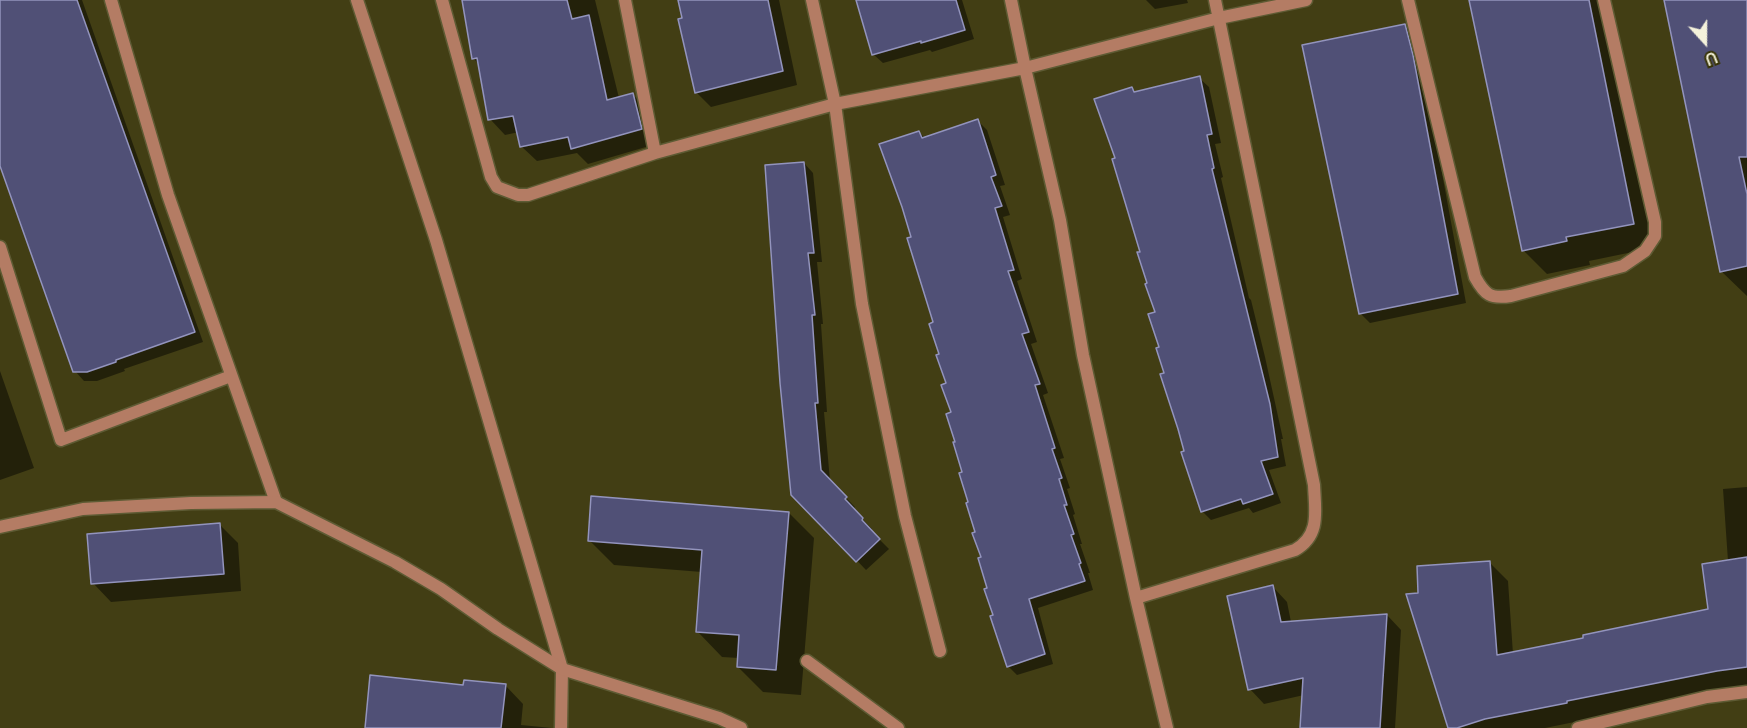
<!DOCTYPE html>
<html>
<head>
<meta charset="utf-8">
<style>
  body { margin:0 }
  #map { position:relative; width:1747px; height:728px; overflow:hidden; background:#423e14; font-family:Manrope,sans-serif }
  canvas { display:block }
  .north { position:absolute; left:1675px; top:12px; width:60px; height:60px; -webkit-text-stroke:4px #383407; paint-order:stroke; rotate:159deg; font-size:16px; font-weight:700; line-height:24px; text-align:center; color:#f4f2db }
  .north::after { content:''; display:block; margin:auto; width:21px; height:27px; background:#f4f2db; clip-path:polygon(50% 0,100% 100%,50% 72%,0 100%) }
</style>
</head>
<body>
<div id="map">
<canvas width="1747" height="728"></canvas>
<div class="north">U</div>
</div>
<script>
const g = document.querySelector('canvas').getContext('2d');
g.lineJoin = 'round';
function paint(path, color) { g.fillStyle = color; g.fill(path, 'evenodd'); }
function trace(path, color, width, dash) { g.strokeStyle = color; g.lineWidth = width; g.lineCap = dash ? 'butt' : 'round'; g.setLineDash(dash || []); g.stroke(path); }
const shadow = new Path2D(`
  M 0,0 L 82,0 L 203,342 L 124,369 L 125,371 L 97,381 L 84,381 L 75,371 L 0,161 Z
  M 463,0 L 595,0 L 619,98 L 632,94 L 648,110 L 656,144 L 588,164 L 577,153 L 537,161 L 521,146 L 519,132 L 505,135 L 490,119 L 480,65 L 473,58 Z
  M 680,0 L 779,0 L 797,85 L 711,107 L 696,92 Z
  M 858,0 L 962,0 L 974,39 L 932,52 L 930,50 L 883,63 L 873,54 Z
  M 1146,0 L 1187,0 L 1188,3 L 1155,9 Z
  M 1479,0 L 1602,0 L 1608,6 L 1657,247 L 1589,261 L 1590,265 L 1547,274 L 1523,250 Z
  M 1665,0 L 1747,0 L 1747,296 L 1721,271 Z
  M 1405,25 L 1414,35 L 1422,65 L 1466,303 L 1370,323 L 1361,314 Z
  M 1199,78 L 1209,87 L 1221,143 L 1215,144 L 1223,177 L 1221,178 L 1249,298 L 1251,300 L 1265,357 L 1283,439 L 1281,439 L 1286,466 L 1269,470 L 1281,503 L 1253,513 L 1249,508 L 1211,520 L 1202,511 L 1186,452 L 1166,374 L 1157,313 L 1117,159 L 1132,89 L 1136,93 Z
  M 978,121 L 987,130 L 1005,185 L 1000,186 L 1010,215 L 1003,217 L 1022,279 L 1017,281 L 1037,342 L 1031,344 L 1048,393 L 1043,395 L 1064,458 L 1060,459 L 1070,488 L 1067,489 L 1075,514 L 1073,515 L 1082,544 L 1080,544 L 1090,573 L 1088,573 L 1093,590 L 1038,608 L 1053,664 L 1017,675 L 1008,666 L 995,616 L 957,443 L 953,413 L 935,323 L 912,238 L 919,132 L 925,138 Z
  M 804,163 L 813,173 L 822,262 L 817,262 L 823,324 L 821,324 L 827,412 L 824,412 L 830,481 L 855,507 L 853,509 L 872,529 L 870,530 L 889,549 L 866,570 L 793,494 Z
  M 0,371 L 34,468 L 0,480 Z
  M 1747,487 L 1747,687 L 1545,728 L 1450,728 L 1419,594 L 1490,563 L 1508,581 L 1513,654 L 1710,610 L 1728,561 L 1723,489 Z
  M 789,513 L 814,538 L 801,695 L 763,692 L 738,667 L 739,658 L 722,657 L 697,631 L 702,572 L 614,565 L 589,540 Z
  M 220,525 L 238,543 L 241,591 L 111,602 L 93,583 Z
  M 1273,587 L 1287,602 L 1291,622 L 1387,615 L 1401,630 L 1395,728 L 1302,728 L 1304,695 L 1264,704 L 1250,689 Z
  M 505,685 L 523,704 L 521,725 L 552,728 L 367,728 L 464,687 Z`);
const building = new Path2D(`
  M 0,0 L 77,0 L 195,332 L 116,360 L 116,362 L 87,372 L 73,372 L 0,166 Z
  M 462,0 L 567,0 L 572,19 L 589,15 L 607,100 L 633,93 L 642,129 L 571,149 L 568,137 L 520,147 L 513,116 L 488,120 L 477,58 L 472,59 Z
  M 678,0 L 768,0 L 783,71 L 695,93 L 678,19 L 682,18 Z
  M 856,0 L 956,0 L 965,30 L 921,43 L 921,41 L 872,55 Z
  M 1469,0 L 1589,0 L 1634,224 L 1566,237 L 1567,241 L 1522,251 Z
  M 1664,0 L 1747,0 L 1747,157 L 1739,157 L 1747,194 L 1747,266 L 1720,272 Z
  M 1405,24 L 1413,55 L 1458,294 L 1359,314 L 1302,45 Z
  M 1200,76 L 1212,134 L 1207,135 L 1214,168 L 1212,169 L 1270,404 L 1278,457 L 1261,461 L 1273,494 L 1243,504 L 1241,499 L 1201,512 L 1181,452 L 1184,451 L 1178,429 L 1160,374 L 1164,373 L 1156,348 L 1159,347 L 1148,314 L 1155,312 L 1145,284 L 1147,283 L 1137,252 L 1140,252 L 1112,159 L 1115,158 L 1094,99 L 1132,87 L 1134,92 Z
  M 978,119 L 996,175 L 991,177 L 1002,206 L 995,208 L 1014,270 L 1008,271 L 1029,332 L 1022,334 L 1040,384 L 1035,385 L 1055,448 L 1052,449 L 1062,478 L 1059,479 L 1067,505 L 1064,505 L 1074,534 L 1071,535 L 1081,563 L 1079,564 L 1085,581 L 1029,599 L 1045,654 L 1007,667 L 990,616 L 993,615 L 984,589 L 987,588 L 978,558 L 981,557 L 972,533 L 975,532 L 966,503 L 968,502 L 959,473 L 962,472 L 953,442 L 955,442 L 946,414 L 951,412 L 941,385 L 946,383 L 936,355 L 939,354 L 929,324 L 933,322 L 907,238 L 911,237 L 902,207 L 879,144 L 919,131 L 922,138 Z
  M 804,162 L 814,253 L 808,253 L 815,315 L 812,315 L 818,403 L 815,403 L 821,470 L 847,497 L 845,499 L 863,518 L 862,520 L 880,539 L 856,562 L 791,495 L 780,383 L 765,165 Z
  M 591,496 L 789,512 L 776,670 L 737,667 L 739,635 L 696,632 L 702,550 L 588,541 Z
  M 220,523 L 224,574 L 91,584 L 87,534 Z
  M 1747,557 L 1747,667 L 1717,671 L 1567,701 L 1567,703 L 1485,719 L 1457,728 L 1448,728 L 1406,594 L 1418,593 L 1417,566 L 1490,561 L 1497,655 L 1583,638 L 1583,635 L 1708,609 L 1702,564 Z
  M 1273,585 L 1281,622 L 1387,614 L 1380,728 L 1300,728 L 1303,678 L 1248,690 L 1227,596 Z
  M 370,675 L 463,685 L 464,680 L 506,684 L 501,728 L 365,728 Z`);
const minor = new Path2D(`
  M 111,0 L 168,195 L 276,502
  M 357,0 L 436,240 L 562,669 L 561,728
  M 442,0 L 491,177 L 497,187 L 518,195 L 528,195 L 655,153 L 835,104 L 1025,68 L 1219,18 L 1306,0
  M 625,0 L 655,153
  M 812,0 L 835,104 L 862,304 L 905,516 L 940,651
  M 1011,0 L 1025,68 L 1060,220 L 1083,355 L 1136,598 L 1167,728
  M 1408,0 L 1475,277 C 1485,295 1490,299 1511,296 L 1623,266 L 1645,251 L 1655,236 L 1655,222 L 1604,0
  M 0,247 L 61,440 L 231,376
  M 1136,598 L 1295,550 C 1321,535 1315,511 1314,485 L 1215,0
  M 807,661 L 898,728`);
const tertiary = new Path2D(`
  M 0,527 L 83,509 L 191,503 L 276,502 L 395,562 L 441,589 L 498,629 L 562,669 L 719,718 L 741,728
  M 1578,728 L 1707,697 L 1747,692`);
paint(shadow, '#0007');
paint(building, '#505076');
trace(building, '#9394bd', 1.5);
trace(minor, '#5e5b34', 15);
trace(tertiary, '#5e5b34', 15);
trace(minor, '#b47c64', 12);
trace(tertiary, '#b47c64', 12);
</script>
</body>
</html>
